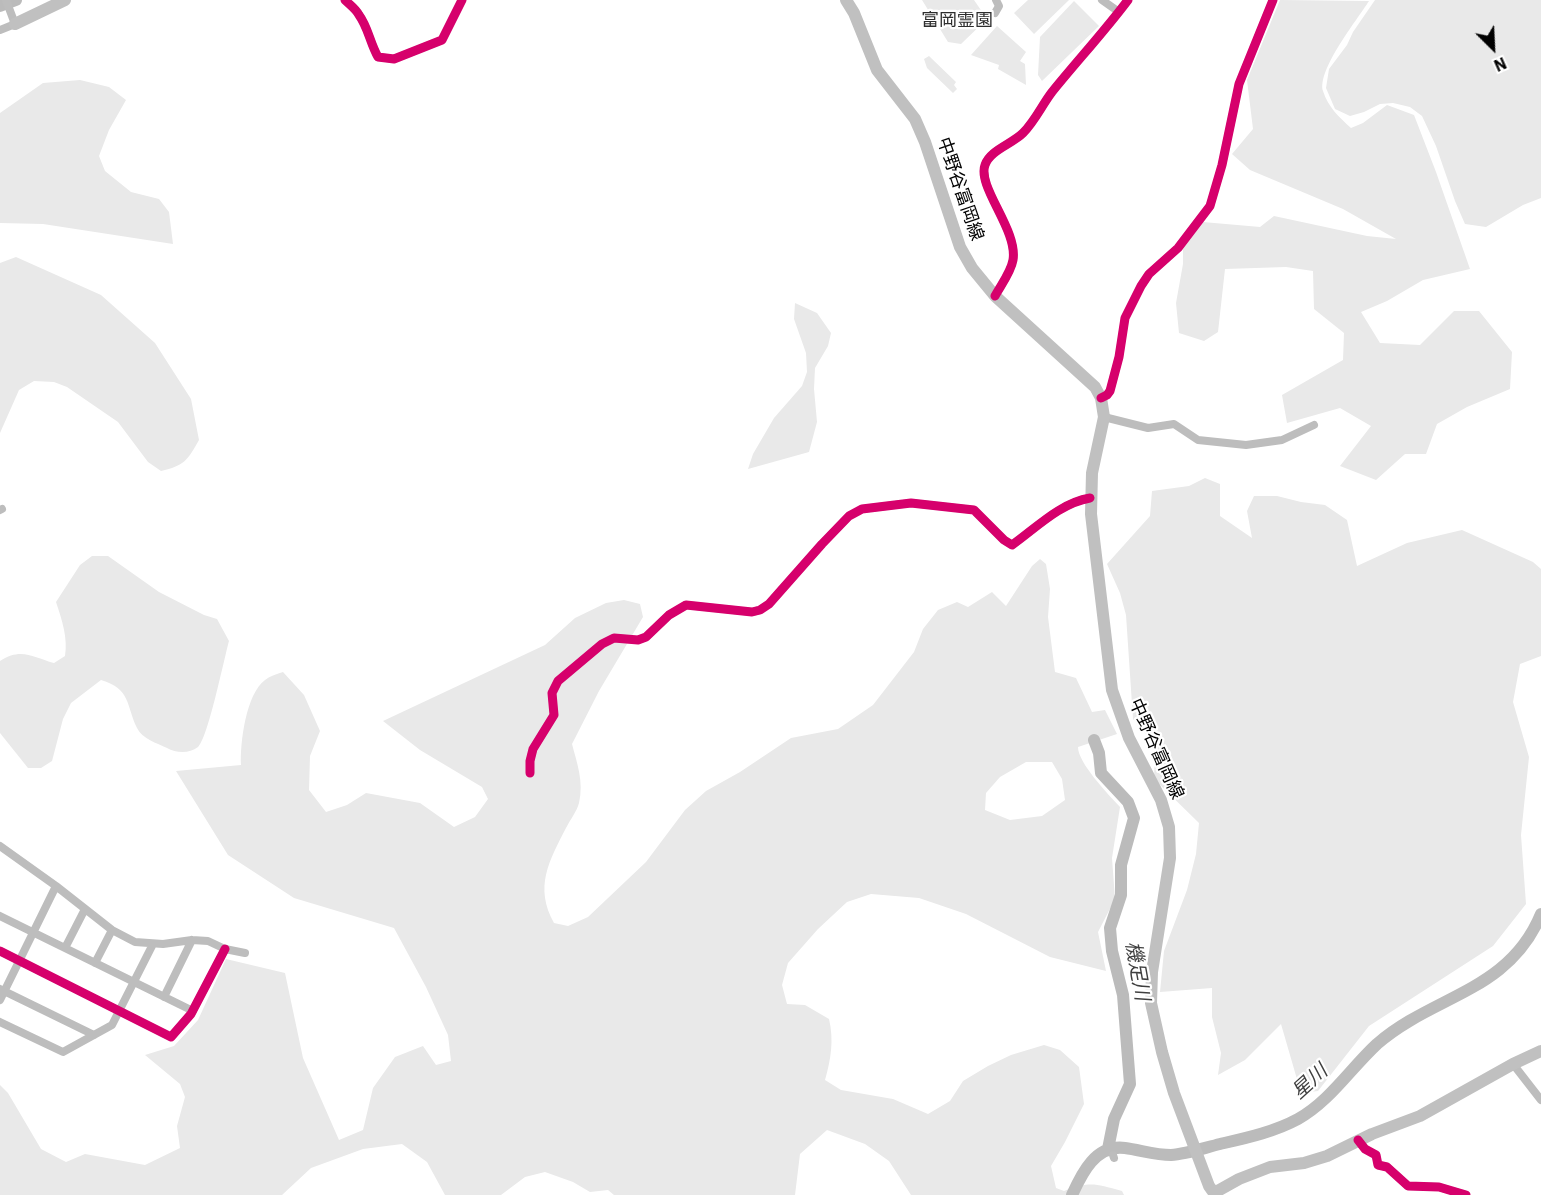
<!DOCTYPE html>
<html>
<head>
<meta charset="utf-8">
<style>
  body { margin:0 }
  #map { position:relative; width:1541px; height:1195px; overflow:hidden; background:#fff; font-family:"IBM Plex Sans",sans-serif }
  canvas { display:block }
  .north { position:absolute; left:1463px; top:18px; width:60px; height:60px; -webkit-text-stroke:4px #fff; paint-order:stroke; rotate:156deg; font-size:16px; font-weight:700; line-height:24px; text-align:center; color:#000 }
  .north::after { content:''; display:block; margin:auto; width:21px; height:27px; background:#000; clip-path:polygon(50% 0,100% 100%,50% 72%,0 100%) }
</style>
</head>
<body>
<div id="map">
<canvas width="1541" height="1195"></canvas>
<div class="north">N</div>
</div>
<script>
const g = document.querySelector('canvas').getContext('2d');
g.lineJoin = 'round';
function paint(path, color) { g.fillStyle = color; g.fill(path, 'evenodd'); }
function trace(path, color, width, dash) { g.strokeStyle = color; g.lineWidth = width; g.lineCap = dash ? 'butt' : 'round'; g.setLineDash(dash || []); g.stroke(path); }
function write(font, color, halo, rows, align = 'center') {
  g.font = font + ' "IBM Plex Sans","Noto Sans JP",sans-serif'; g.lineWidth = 4.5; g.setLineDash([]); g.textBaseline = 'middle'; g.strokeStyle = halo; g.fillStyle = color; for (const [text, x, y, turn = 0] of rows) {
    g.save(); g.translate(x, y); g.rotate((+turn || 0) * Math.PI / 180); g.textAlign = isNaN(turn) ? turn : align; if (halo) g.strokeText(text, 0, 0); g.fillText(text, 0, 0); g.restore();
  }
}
const green = new Path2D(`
  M 922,0 L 974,0 L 987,19 L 961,44 L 948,42 Z
  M 1028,0 L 1069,0 L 1034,34 L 1014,13 Z
  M 1280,0 L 1369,1 C 1357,20 1317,70 1323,91 C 1328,107 1339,117 1351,128 L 1363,123 L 1387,105 L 1414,115 L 1436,172 L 1470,269 L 1423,280 L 1387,301 L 1361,312 L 1380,343 L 1420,345 L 1454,311 L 1479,311 L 1512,352 L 1510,389 L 1467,407 L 1437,424 L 1426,454 L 1405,454 L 1376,480 L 1340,466 L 1371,426 L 1340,408 L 1287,423 L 1282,395 L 1343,360 L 1344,333 L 1314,309 L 1313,271 L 1286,267 L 1225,269 L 1218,332 L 1204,341 L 1179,333 L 1176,303 L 1183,264 L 1183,249 L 1203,222 L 1260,227 L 1274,216 L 1367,236 L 1396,239 L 1343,209 L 1250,170 L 1232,154 L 1253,129 L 1247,80 Z
  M 1375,0 L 1541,0 L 1541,198 L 1523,205 L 1486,227 L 1465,224 L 1455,201 L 1436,146 L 1422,116 L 1410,107 L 1393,103 L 1380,104 L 1364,112 L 1350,116 L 1335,109 L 1326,88 L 1329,69 L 1347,45 L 1353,32 Z
  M 1074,1 L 1099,26 L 1042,81 L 1038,75 L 1040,37 Z
  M 997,26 L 1026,52 L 1020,61 L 1025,64 L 1026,85 L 998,69 L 999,65 L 971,55 Z
  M 929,56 L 956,82 L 954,85 L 957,89 L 953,93 L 927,68 L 924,59 Z
  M 80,80 L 109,87 L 126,100 L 109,130 L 99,156 L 105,171 L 131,192 L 159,199 L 169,212 L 173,244 L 43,224 L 0,223 L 0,113 L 43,83 Z
  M 16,257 L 101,295 L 155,343 L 191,399 L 199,440 C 188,460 184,466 161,471 L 148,462 L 118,422 L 67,387 L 54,382 L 34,381 L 19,390 L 0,433 L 0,263 Z
  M 795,303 L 817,313 L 831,333 L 828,346 L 815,368 L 814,389 L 817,422 L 809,452 L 748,469 L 753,454 L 774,418 L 802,386 L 807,372 L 806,353 L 794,319 Z
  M 1205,478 L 1220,484 L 1220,516 L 1252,538 L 1247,511 L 1254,496 L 1277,496 L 1301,502 L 1325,505 L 1347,520 L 1357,566 L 1407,543 L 1462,530 L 1533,562 L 1541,569 L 1541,656 L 1520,664 L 1513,702 L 1529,757 L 1521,835 L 1526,904 L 1493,946 L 1369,1026 L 1318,1091 L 1301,1093 L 1281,1024 L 1245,1060 L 1218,1075 L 1221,1053 L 1212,1017 L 1212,988 L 1160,992 L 1164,951 L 1187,890 L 1196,854 L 1199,823 L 1154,779 L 1155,750 L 1147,735 L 1133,719 L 1126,615 L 1120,593 L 1107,564 L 1150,516 L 1152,491 L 1189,486 Z
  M 92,556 L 108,556 L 159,592 L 204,615 L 217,619 L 229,641 C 224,659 208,738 198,747 C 189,754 176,753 167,748 C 157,743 142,739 137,728 C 126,705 131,689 101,680 L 71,703 L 63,719 L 52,761 L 41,768 L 28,768 L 0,733 L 0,661 C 21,647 33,657 54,663 L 65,656 C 68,638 62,620 56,602 L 80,565 Z
  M 1040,559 L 1046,564 L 1050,589 L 1048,617 L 1055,672 L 1076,678 L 1092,712 L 1105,710 L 1117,734 L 1078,747 C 1078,763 1108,794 1120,807 L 1112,858 L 1115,899 L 1098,932 L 1106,971 L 1050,957 L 966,914 L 919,898 L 871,894 L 847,902 L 818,929 L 788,963 L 782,985 L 787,1004 L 805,1005 L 829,1019 C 834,1040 831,1059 825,1080 L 841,1090 L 893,1099 L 928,1114 L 950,1101 L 963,1081 L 988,1066 L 1011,1055 L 1044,1045 L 1060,1050 L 1079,1067 L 1084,1104 L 1065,1142 L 1051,1166 L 1056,1188 L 1064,1191 C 1091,1181 1095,1184 1122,1191 L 1124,1195 L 911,1195 L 889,1161 L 865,1144 L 827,1130 L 800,1154 L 795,1195 L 614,1195 L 608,1190 L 590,1192 L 573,1182 L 545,1172 L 525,1177 L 501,1195 L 445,1195 L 427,1162 L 402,1144 L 363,1149 L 311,1168 L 282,1195 L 0,1195 L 0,1085 L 8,1093 L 41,1149 L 66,1162 L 85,1154 L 145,1165 L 180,1148 L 177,1126 L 185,1097 L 180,1084 L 145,1055 L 174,1046 L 198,1020 L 226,959 L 285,973 L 303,1058 L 339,1140 L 363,1130 L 373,1088 L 395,1057 L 423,1046 L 436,1065 L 451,1061 L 448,1035 L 426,987 L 394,928 L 294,898 L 228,855 L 176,771 L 241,765 C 240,743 246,694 265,680 C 270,676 277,674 283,672 L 304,695 L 320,731 L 310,756 L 309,790 L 326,812 L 347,805 L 366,793 L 420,803 L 454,827 L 475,817 L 488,799 L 482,787 L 420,750 L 383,721 L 545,645 L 575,618 L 606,603 L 624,600 L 640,604 L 643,617 L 599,691 L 572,744 C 577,763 584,782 579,803 C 577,811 570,820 566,828 C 549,861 534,887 554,923 L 568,926 L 588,917 L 646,862 L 685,810 L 706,791 L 740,772 L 791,738 L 838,729 L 873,705 L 914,652 L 923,629 L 938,610 L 957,602 L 968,607 L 992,592 L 1006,606 L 1032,566 ZM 1026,762 L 1052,762 L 1062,779 L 1065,800 L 1042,816 L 1010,820 L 985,810 L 986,793 L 1000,777 Z`);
const river = new Path2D(`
  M 0,6 L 16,0
  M 1094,740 L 1099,753 L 1101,773 L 1128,802 L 1134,818 L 1121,865 L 1121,895 L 1110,928 L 1112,951 L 1123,995 L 1130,1084 L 1114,1119 L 1108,1149
  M 1072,1195 C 1082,1173 1096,1144 1125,1148 C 1140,1150 1156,1155 1171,1155 C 1186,1154 1204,1148 1220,1144 C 1246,1138 1274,1132 1298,1119 C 1330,1101 1350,1069 1377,1044 C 1433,995 1509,992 1541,914`);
const street = new Path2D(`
  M 345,0 C 350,5 356,9 359,15 C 368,27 370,43 378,57 L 394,59 L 442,40 L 462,0
  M 1102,0 L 1119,12
  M 995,13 L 999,6 L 996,0
  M 0,30 L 15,24 L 6,0
  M 995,296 C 1001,285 1011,272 1013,260 C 1018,230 977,187 985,165 C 990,150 1012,144 1023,133 C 1035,121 1042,105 1052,92 C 1077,61 1104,32 1128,0
  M 1101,398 L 1107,395 L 1110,391 L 1119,357 L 1125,318 L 1141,286 L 1149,274 L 1178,248 L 1210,206 L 1222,165 L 1239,84 L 1273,0
  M 1104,417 L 1148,428 L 1174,424 L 1198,440 L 1246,445 L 1282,440 L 1314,425
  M 0,510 L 2,509
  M 530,773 L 530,761 L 533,749 L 554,715 L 552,693 L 558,681 L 602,644 L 614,638 L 638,640 L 646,637 L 669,615 L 686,605 L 752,612 L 760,610 L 769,604 L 822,544 L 849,516 L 862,509 L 911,503 L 974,510 L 1004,540 L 1012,545 C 1036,528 1060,503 1090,498
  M 0,846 L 56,886 L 112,930 L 135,942 L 163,944 L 192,940 L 208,941 L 225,949 L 245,953
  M 0,916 L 193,1011
  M 65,948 L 85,909
  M 0,951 L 171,1037 L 191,1014 L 225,949
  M 95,963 L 112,930
  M 0,989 L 94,1035
  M 164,997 L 192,940
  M 0,1000 L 56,886
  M 0,1022 L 63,1052 L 112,1025 L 153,944
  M 1513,1064 L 1541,1100
  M 1358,1140 L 1365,1149 L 1376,1155 L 1378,1165 L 1387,1167 L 1408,1186 L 1439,1187 L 1466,1195
  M 1113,1155 L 1114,1158`);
const secondary = new Path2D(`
  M 846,0 L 854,13 L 877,70 L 915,119 L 925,142 L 960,247 L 972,268 L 995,296 L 1095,387 L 1101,398 L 1104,417 L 1092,473 L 1091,514 L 1112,690 L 1129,738 L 1161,800 L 1169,827 L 1170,858 L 1152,972 L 1151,1003 L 1162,1052 L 1174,1093 L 1209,1186 L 1214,1193 L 1239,1179 L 1270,1167 L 1304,1163 L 1327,1156 L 1372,1134 L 1420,1116 L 1513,1064 L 1541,1051
  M 15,24 L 65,0`);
const cycleway = new Path2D(`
  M 345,0 C 350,5 356,9 359,15 C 368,27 370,43 378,57 L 394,59 L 442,40 L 462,0
  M 995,296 C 1001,285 1011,272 1013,260 C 1018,230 977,187 985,165 C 990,150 1012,144 1023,133 C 1035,121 1042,105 1052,92 C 1077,61 1104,32 1128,0
  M 1101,398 L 1107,395 L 1110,391 L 1119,357 L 1125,318 L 1141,286 L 1149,274 L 1178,248 L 1210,206 L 1222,165 L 1239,84 L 1273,0
  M 530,773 L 530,761 L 533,749 L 554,715 L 552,693 L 558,681 L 602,644 L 614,638 L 638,640 L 646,637 L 669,615 L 686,605 L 752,612 L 760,610 L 769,604 L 822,544 L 849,516 L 862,509 L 911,503 L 974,510 L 1004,540 L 1012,545 C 1036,528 1060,503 1090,498
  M 0,951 L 171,1037 L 191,1014 L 225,949
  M 1358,1140 L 1365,1149 L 1376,1155 L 1378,1165 L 1387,1167 L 1408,1186 L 1439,1187 L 1466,1195`);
const parkNames = [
  ["富岡霊園",957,21]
];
const streetNames = [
  ["中野谷富岡線",960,189,71],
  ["中野谷富岡線",1156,749,66]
];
const waterNames = [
  ["機足川",1137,971,80],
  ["星川",1310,1082,-42]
];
paint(green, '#e9e9e9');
trace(river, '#bbb', 12);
trace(street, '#bdbdbd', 8);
trace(secondary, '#c0c0c0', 12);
trace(cycleway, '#d6006c', 9);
write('18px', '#2e2e2e', '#fff', parkNames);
write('18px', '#000', '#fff', streetNames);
write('italic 20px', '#3f3f3f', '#fff', waterNames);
</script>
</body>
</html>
